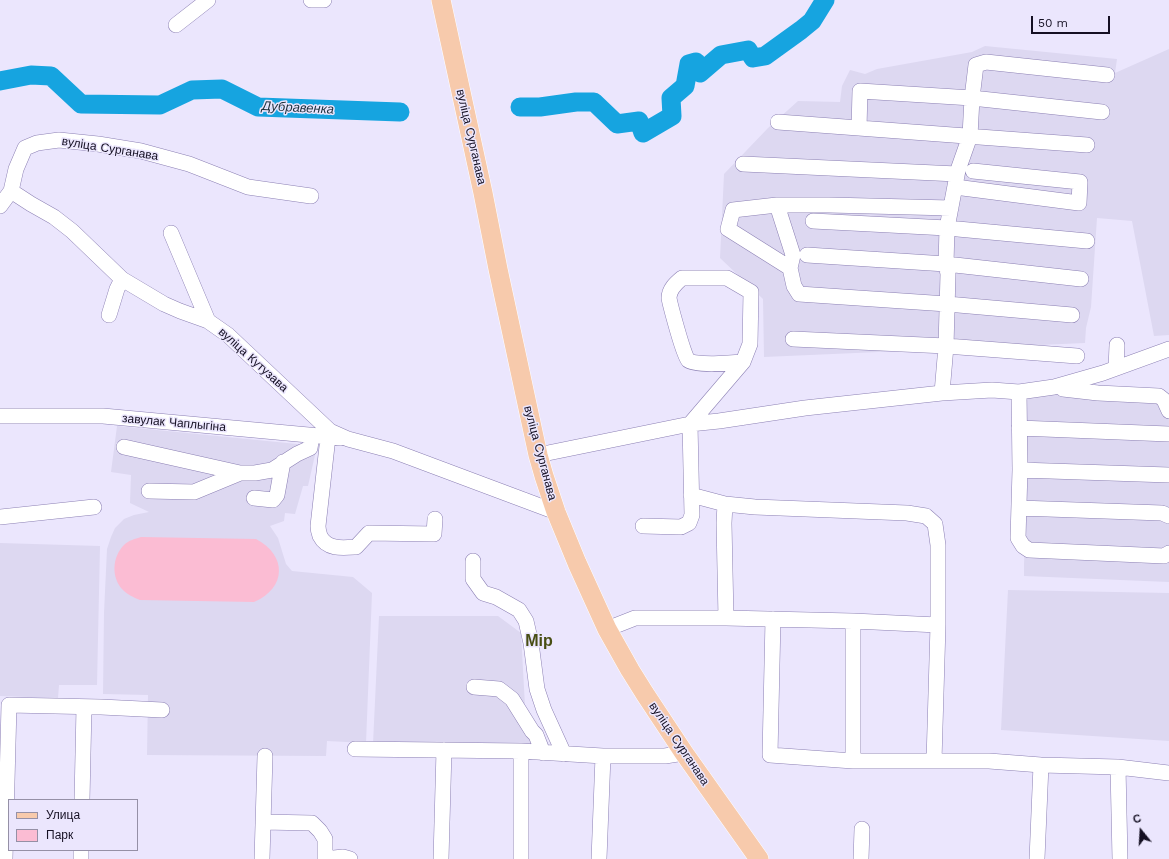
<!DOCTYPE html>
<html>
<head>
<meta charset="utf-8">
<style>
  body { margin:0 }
  #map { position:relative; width:1169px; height:859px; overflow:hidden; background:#ebe6fd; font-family:"Work Sans",sans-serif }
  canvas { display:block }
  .legend { position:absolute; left:8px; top:799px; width:130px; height:52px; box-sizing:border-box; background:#ebe6fd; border:1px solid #9590a6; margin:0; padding:5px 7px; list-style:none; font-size:12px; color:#151023 }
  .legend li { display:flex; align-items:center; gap:8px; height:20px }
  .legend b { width:20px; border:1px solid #9590a6 }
  .north { position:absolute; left:1121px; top:811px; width:40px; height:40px; -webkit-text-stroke:3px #ebe6fd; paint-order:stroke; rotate:342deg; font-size:11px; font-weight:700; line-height:16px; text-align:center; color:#151023 }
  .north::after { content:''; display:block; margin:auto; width:14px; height:18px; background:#151023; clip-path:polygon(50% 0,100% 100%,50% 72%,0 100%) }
  .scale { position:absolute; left:1031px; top:16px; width:79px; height:18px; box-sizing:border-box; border:2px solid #151023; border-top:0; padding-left:5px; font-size:12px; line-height:14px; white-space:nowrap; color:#151023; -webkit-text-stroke:3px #ebe6fd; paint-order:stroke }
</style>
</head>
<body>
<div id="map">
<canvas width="1169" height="859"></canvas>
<ul class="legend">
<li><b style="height:5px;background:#f7caac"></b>Улица</li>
<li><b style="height:11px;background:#fbbcd3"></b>Парк</li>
</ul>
<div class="north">С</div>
<div class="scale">50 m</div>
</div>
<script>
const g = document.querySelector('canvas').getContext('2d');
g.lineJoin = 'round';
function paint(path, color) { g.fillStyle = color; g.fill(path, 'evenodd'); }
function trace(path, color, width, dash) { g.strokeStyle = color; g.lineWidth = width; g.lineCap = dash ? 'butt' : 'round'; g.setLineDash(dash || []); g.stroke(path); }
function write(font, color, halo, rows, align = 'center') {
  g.font = font + ' "Work Sans",sans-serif'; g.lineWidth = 3; g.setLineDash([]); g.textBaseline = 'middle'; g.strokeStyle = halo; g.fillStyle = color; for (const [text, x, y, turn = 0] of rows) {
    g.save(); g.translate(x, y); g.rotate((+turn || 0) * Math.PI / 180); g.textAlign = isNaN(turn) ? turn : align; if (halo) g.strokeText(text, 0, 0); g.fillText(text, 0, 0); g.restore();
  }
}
const built = new Path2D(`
  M 985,46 L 1117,59 L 1115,73 L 1169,49 L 1169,335 L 1154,336 L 1132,221 L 1097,218 L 1091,307 L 1086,328 L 1085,343 L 764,357 L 763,299 L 720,258 L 724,174 L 768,128 L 798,101 L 840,102 L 842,86 L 850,70 L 865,74 L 877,69 L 972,52 Z
  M 1019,392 L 1169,396 L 1169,582 L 1024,576 L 1024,564 L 1028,467 Z
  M 117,426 L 317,446 L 308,486 L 303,486 L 295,514 L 285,513 L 284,521 L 270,526 L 278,538 L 286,564 L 292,571 L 353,577 L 372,593 L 366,743 L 327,741 L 326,756 L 147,755 L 148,695 L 103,694 L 104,613 L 107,549 L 111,537 L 115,528 L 124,519 L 134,515 L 149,512 L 130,503 L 131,475 L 111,472 Z
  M 0,543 L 100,546 L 97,685 L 59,685 L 58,698 L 0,696 Z
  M 1008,590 L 1169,593 L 1169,741 L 1001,730 Z
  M 379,616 L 498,616 L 521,633 L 525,706 L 548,742 L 550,748 L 373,744 Z`);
const green = new Path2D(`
  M 141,537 L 256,539 C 287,555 287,588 254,602 L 140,600 C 133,597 128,595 123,590 C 111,578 112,557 124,545 C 129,540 135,539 141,537 Z`);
const river = new Path2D(`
  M 0,81 L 31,75 L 51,76 L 81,104 L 160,105 L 192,90 L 222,89 L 258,107 L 400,112
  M 520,107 L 540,107 L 576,102 L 594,102 L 617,124 L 639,121 L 643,133 L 672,116 L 671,98 L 685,86 L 689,64 L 696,62 L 700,73 L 721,55 L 748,50 L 753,58 L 765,56 L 801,30 L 812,21 L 825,0`);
const minor = new Path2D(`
  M 311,0 L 324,0
  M 176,25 L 208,0
  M 778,122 L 1087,145
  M 859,128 L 860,91 L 972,98 L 1102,112
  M 743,164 L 957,174
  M 955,187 L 1079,203 L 1080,182 L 973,171
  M 311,196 L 248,187 L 189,164 L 141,151 L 98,144 L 59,140 L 37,143 L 25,148 L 16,169 L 11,191 L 31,204 L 54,217 L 72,231 L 122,279 L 164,304 L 180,311 L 208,321 L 228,335 L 330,431 L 348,439 L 393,451 L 556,512
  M 777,205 L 793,255 L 790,268
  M 0,206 L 11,191
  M 951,208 L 829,205 L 777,205 L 733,210 L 728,229 L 790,268 L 794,286 L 799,294 L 947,304 L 1072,315
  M 813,221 L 947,228 L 1087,241
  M 171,233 L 208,321
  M 807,255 L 946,264 L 1081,279
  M 109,315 L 117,289 L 122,279
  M 793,339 L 946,346 L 1077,356
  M 1116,368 L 1117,345
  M 1063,389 L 1098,393 L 1159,396 L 1164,400 L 1169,411
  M 1019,392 L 1020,470 L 1018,538 L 1023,546 L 1029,550 L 1164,556 L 1169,553
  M 942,393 L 946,346 L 948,274 L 946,264 L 947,228 L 958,170 L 970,136 L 972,98 L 976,65 L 986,62 L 1107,75
  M 0,416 L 103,416 L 341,438
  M 1019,428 L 1169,434
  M 328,437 L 318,526 C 318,529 319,533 320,536 C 327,550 343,548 356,547 L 369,533 L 434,534 L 435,519
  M 124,447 L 240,473 L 255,473 L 272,470 L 297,454 L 310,448 L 312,436
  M 538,455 L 690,424 L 719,421 L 805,408 L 942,393 L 992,390 L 1019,392 L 1054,387 L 1103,373 L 1169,349
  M 1020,470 L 1169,475
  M 149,491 L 194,492 L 240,473
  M 691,495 L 725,504
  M 254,498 L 273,500 L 277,495 L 283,462
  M 1019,508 L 1162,513 L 1169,516
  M 0,517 L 94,507
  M 643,526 L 681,527 L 689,523 L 692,515 L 690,424 L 743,362 L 750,344 L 751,292 L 727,278 L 682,278 C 676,283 669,289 669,298 C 670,304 684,357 688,360 C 694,366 733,363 743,362
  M 473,561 L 473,579 L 483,593 L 496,597 L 519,610 L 526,621 L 531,643 L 537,689 L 544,710 L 564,754
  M 726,618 L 724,523 L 725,504 L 755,507 L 907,513 L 926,516 L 935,524 L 938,545 L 938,625
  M 773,619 L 770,755 L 853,761 L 989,761 L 1041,765 L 1118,767 L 1169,773
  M 853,621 L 853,761
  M 607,629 L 635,618 L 726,618 L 853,621 L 938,625 L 934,761
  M 474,687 L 499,689 L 512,699 L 532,731 L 536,735 L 543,753
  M 355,749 L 521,751 L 603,756 L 665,756 L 684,753
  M 1118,767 L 1120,859
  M 82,800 L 84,707
  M 263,822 L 312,823 L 320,831 L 325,839 L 325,859
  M 5,859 L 9,705 L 101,707 L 162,710
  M 81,859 L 81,850
  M 262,859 L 265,756
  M 325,859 L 343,857 L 350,859
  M 441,859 L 444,750
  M 521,859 L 521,751
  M 599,859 L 603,756
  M 861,859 L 862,829
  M 1037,859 L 1041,765`);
const major = new Path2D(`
  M 441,0 L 483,193 L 498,269 L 538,455 L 544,476 L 556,512 L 577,563 L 607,629 L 630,670 L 645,694 L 684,753 L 759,859`);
const streetNames = [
  ["вуліца Сурганава",471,137,77],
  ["вуліца Сурганава",110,149,9],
  ["вуліца Кутузава",253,360,42],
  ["завулак Чаплыгіна",174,423,5],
  ["вуліца Сурганава",540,453,75],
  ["вуліца Сурганава",679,744,56]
];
const waterNames = [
  ["Дубравенка",298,108,3]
];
const districtNames = [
  ["Мір",539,641]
];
paint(built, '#ddd8f1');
paint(green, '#fbbcd3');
trace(river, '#16a4e0', 19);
trace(minor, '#8c80b4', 16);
trace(major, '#fff', 20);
trace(minor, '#fff', 15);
trace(major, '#f7caac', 19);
write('12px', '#151023', '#ebe6fd', streetNames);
write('italic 13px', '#1c303c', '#ebe6fd', waterNames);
write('bold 16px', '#484e13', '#ebe6fd', districtNames);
</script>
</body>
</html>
